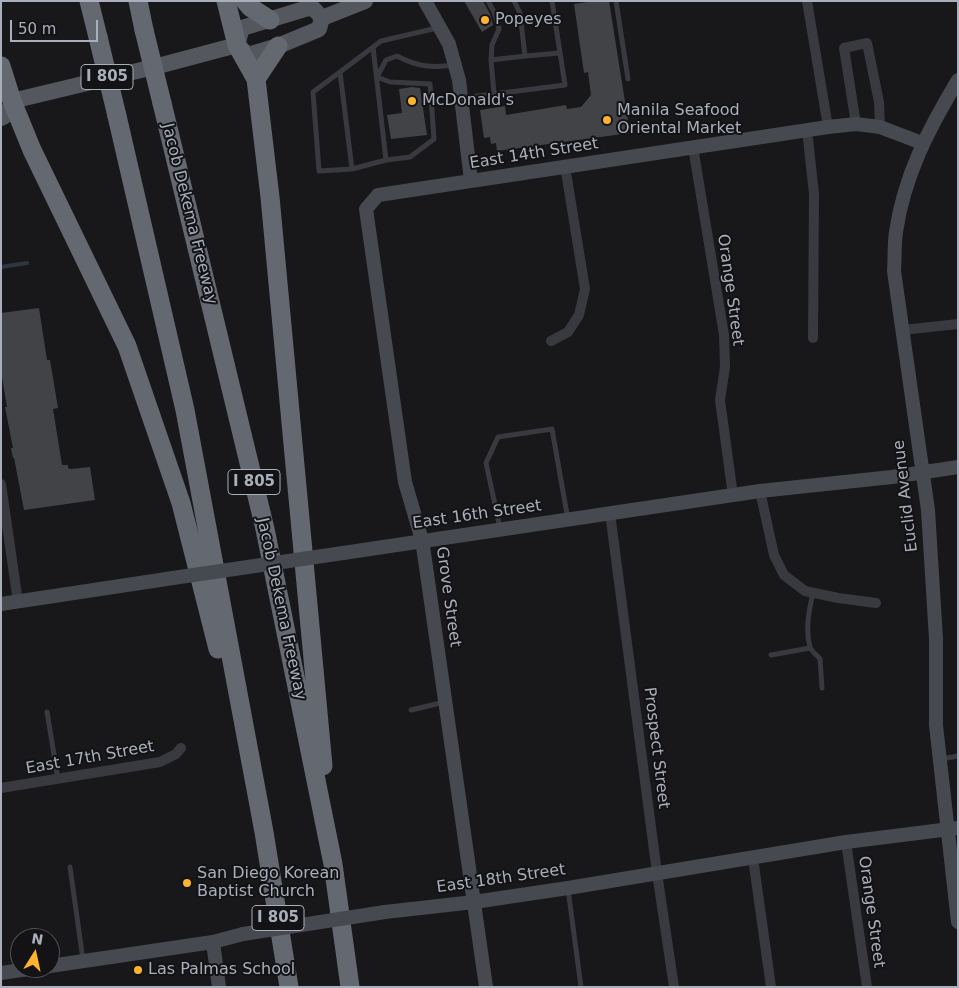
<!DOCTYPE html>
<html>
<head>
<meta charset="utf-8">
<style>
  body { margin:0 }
  #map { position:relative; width:959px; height:988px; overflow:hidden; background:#18181a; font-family:"DejaVu Sans",sans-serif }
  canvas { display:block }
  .frame { position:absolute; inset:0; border:2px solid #a9afbb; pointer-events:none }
  .north { position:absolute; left:10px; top:928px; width:50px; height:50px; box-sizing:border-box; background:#131315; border:1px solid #4f5157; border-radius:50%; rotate:10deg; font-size:14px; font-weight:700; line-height:20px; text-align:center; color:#a9afbb }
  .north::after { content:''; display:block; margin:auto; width:18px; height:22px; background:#feb32c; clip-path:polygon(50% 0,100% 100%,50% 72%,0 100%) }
  .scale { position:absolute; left:10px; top:20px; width:88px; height:22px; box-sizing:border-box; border:2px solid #a9afbb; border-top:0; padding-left:6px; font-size:15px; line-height:18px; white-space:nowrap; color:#a9afbb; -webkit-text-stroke:4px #131315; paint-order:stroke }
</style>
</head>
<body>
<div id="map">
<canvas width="959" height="988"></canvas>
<div class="frame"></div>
<div class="north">N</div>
<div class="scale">50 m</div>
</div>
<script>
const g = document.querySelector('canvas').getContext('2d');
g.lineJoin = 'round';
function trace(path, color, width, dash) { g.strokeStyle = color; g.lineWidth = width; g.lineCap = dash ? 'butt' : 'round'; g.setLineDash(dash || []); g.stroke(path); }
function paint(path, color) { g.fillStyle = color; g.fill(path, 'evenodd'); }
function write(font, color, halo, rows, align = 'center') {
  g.font = font + ' "DejaVu Sans",sans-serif'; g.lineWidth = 4; g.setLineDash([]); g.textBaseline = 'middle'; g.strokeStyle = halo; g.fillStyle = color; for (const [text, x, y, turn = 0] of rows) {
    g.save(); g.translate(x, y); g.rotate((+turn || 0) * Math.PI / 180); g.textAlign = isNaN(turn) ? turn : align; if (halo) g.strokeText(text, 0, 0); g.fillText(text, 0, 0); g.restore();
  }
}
const stream = new Path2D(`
  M 1,267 L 27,263`);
const building = new Path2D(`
  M 464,1 L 483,1 L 490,14 L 493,25 L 482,32 Z
  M 594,1 L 609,1 L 630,133 L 497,151 L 496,143 L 491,144 L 490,137 L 484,138 L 480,110 L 505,106 L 506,115 L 566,105 L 567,109 L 581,107 L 591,95 L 588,72 L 584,73 L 574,4 Z
  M 412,87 L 420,88 L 427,135 L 391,139 L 387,115 L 402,113 L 399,89 Z
  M 39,308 L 47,360 L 50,360 L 58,408 L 53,409 L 62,465 L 68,465 L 68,468 L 71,469 L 90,467 L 95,500 L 24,510 L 16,468 L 14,458 L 13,458 L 11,448 L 13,448 L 5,407 L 7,407 L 1,371 L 1,313 Z`);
const lane = new Path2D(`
  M 488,1 L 494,12 L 499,29 L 492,45 L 491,60
  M 514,1 L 520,13 L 525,56 L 560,53
  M 616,1 L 628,79
  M 373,47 L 386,160 L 352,169 L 340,72 L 381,41 L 437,28
  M 340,72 L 313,92 L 319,171 L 352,169
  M 494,94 L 491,60 L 525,56
  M 462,98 L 565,85 L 552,1
  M 386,160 L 410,157 L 434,139 L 430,84 L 390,82 L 377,77 L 386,60 L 397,56 C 418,67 432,68 455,65
  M 500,528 L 486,463 L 498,437 L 552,429 L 568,520
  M 813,593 C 809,610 805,630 810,647 C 811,651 817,655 820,659 L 822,688
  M 771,655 L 810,648
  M 411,710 L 445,702
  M 47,712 L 58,779
  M 941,759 L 958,756
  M 70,867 L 83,960
  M 568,889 L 581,987`);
const street = new Path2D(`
  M 807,1 L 828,127
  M 856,124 L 844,48 L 867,43 L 879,102 L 880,127
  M 807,130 L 814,194 L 813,338
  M 693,147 L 724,335 L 725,367 L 720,400 L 733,496
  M 903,330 L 958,324
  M 551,341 L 568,332 L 579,315 L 585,289 L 565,166
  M 1,484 L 18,602
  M 760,491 L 774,555 L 784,575 L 805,591 L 838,598 L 876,603
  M 610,513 L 657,873 L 674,987
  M 1,788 L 160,762 L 176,754 L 181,748
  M 846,842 L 867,987
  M 753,858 L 771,987`);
const secondary = new Path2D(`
  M 425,1 L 449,44 L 459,80 L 471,181
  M 958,80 C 929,128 904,176 896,232 C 894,245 895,258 894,271 L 928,510 L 936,639 L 936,725 L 958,922
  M 343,553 L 760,491 L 892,477 L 958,467
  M 1,604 L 173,578
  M 385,912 L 474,902 L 568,888 L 846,842 L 958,828
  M 213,942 L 219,987
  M 50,966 L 213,942 L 243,934
  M 1,973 L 36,968
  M 486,987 L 425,560 L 422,540 L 405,482 L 366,209 L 378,195 L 385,194 L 828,127 L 856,124 L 880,127 L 922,143`);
const primary = new Path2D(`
  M 322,18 L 365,1
  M 237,45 L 242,28 L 308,8 L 314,9 L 322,18
  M 237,45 L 248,55 L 278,46 L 319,29 L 322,18
  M 12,101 L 158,66 L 237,45
  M 1,118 C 8,116 10,108 12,101`);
const highway = new Path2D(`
  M 89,1 L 98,37
  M 138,1 L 144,30
  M 226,1 L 237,45 L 256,79 L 270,197 L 323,766
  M 245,1 L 250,7 L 270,20
  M 1,66 L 12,101 L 32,150 L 127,346 L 181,503 L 218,649
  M 256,79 L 278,46
  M 162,103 L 265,529 L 333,864 L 350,987
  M 117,116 L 185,410 L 264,832 L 289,987`);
const secondaryBridge = new Path2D(`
  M 173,578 L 343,553
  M 243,934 L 385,912`);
const highwayBridge = new Path2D(`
  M 144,30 L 162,103
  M 98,37 L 117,116`);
const markers = [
  [485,20,5,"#feb32c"],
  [412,101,5,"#feb32c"],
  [607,120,5,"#feb32c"],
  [187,883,5,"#feb32c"],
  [138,970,5,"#feb32c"]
];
const shields = [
  [107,77,52],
  [254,482,52],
  [278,918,52]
];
const shieldNames = [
  ["I 805",107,77],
  ["I 805",254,482],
  ["I 805",278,918]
];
const poiNames = [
  ["Popeyes",495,20],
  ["McDonald's",422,101],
  ["Manila Seafood",617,111],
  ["Oriental Market",617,129],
  ["San Diego Korean",197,874],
  ["Baptist Church",197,892],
  ["Las Palmas School",148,970]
];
const streetNames = [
  ["East 14th Street",534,154,-9],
  ["Jacob Dekema Freeway",189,214,76],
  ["Orange Street",730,290,82],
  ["Euclid Avenue",906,496,-97],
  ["East 16th Street",477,515,-8],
  ["Grove Street",448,597,82],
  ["Jacob Dekema Freeway",281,609,78],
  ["Prospect Street",656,748,83],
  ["East 17th Street",90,758,-10],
  ["East 18th Street",501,879,-8],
  ["Orange Street",871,912,82]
];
trace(stream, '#2c373f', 4);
paint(building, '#414347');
trace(lane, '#383a3f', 5);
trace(street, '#383a3f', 10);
trace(secondary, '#46494f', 14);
trace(primary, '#54575e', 16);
trace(highway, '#646871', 19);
trace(secondaryBridge, '#46494f', 14);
trace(highwayBridge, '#646871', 19);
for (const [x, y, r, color] of markers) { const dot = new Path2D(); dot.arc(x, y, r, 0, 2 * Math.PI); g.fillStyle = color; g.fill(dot); trace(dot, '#131315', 2); }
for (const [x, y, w] of shields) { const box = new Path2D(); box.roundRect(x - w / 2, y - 12.5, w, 25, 4); g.fillStyle = '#131315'; g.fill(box); trace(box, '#a9afbb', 1); }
write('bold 15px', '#a9afbb', null, shieldNames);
write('16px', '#a9afbb', '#131315', poiNames, 'left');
write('16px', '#a9afbb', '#131315', streetNames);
</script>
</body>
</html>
